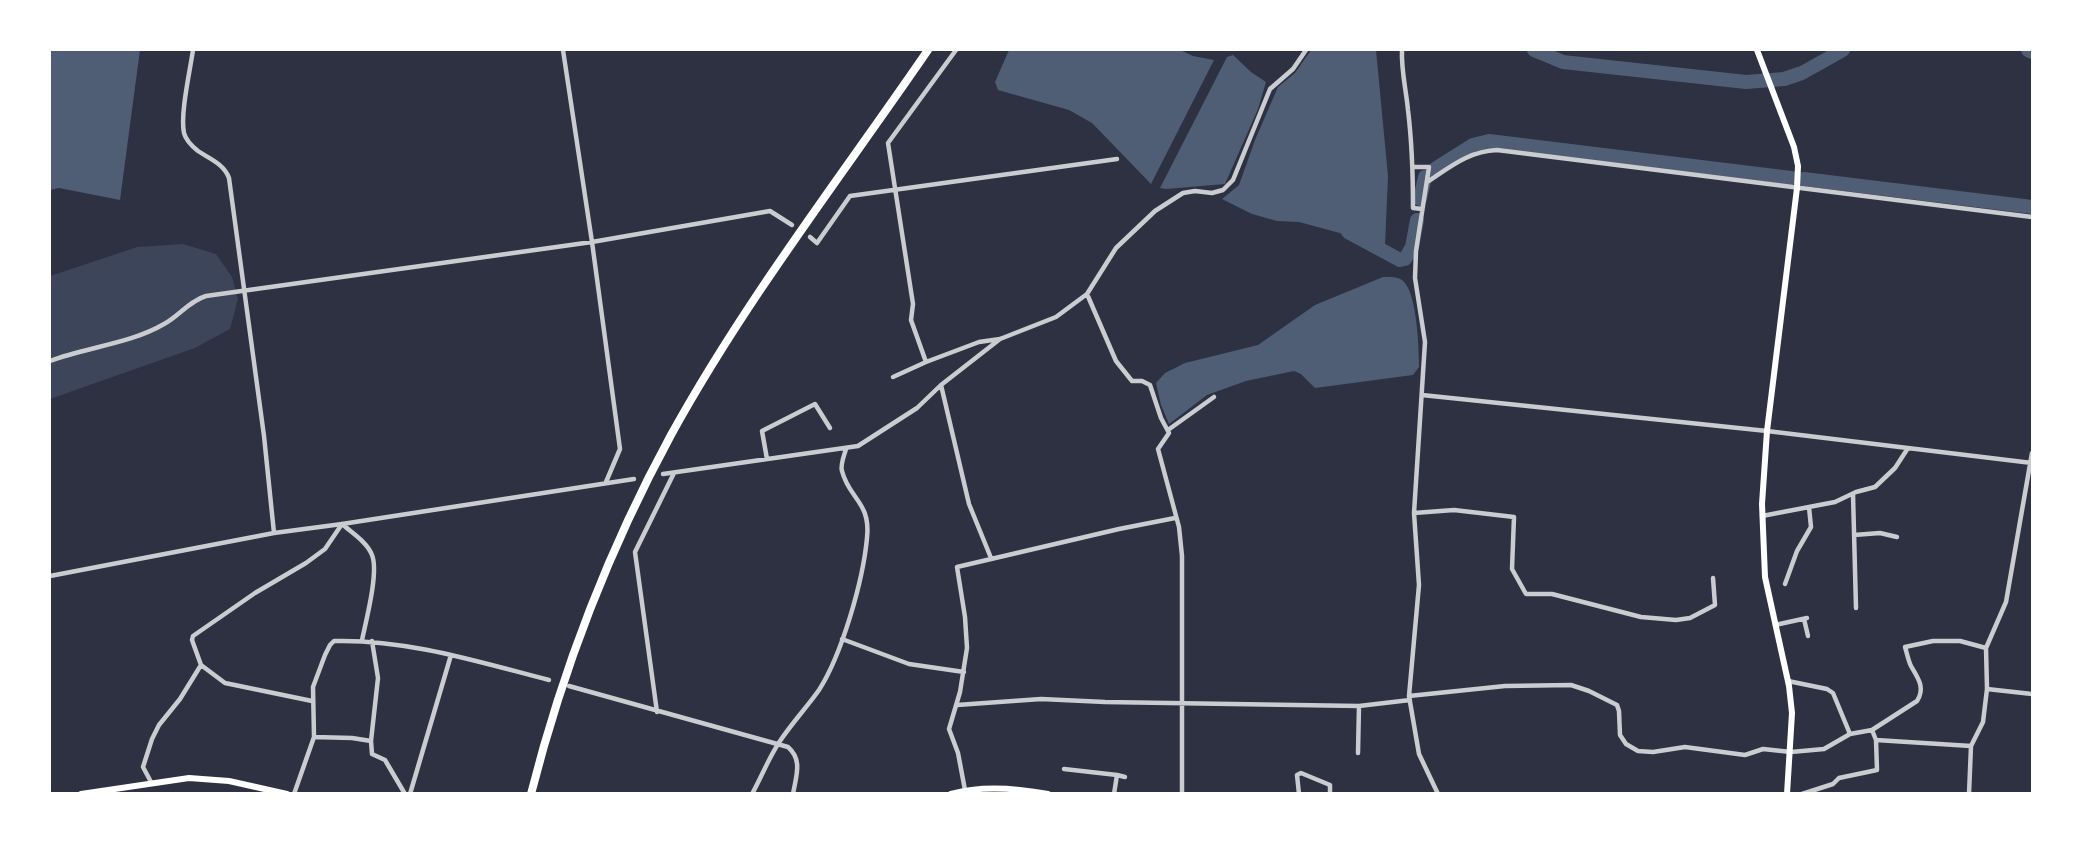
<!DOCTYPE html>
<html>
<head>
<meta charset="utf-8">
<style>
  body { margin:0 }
  #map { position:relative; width:2082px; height:843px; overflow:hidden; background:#2d3142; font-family:Lato,sans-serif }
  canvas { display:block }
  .frame { position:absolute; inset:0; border:51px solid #fff; pointer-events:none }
</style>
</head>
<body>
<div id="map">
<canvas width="2082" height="843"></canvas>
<div class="frame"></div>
</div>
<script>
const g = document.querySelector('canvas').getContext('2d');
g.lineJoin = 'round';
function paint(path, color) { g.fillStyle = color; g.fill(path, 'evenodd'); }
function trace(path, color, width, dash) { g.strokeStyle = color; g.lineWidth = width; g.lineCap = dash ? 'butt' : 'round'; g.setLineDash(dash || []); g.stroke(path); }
const green = new Path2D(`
  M 183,244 L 216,254 L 232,277 L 238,299 L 230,329 L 195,348 L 50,399 L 50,276 L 137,247 Z`);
const water = new Path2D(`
  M 50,50 L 140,50 L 120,200 L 59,188 L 50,190 Z
  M 1009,50 L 1180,50 L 1193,56 L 1214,60 L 1151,184 L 1092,123 L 1069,110 L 998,90 L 995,82 Z
  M 1311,50 L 1376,50 L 1388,176 L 1385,246 L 1352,229 L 1347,235 L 1299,222 L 1277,221 L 1252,214 L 1222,199 L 1239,185 L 1255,140 L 1278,87 L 1295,73 Z
  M 1233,55 L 1251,72 L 1266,82 L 1258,109 L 1225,184 L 1166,189 L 1160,188 L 1227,57 Z
  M 1383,277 C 1391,277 1400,276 1405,283 C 1417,298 1419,347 1419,367 L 1413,375 L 1315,388 L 1301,374 L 1294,371 L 1246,381 L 1207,395 L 1169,424 L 1161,405 L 1156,383 L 1165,373 L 1185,363 L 1258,345 L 1315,305 Z`);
const river = new Path2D(`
  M 1534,50 L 1563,62 L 1746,82 L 1784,79 L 1802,73 L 1843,50
  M 2028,50 L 2032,52
  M 1435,169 L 1473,145 L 1489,141 L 1791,178
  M 1804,179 L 2032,207
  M 1420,199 L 1425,177
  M 1348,232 L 1400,260 L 1405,259 L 1412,247 L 1417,220`);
const minor = new Path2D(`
  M 193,50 C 190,71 180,114 184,133 C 186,141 193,147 198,151 C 210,159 224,164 229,178 L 264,436 L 274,533
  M 563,50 L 592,242 L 620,449 L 606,482
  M 956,50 L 888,143 L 913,304 L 911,320 L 926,362 L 979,342 L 1000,339 L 1056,317 L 1087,294 L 1116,248 L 1155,211 L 1183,193 L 1195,191 L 1212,193 L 1223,190 L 1233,180 L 1270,89 L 1293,69 L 1306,50
  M 1402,50 C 1401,70 1406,89 1408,110 C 1412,143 1413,175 1413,208 L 1422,209
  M 1413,167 L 1429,167 L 1416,251 L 1415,278 L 1425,342 L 1414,513 L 1419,585 L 1409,696 L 1419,754 L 1438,794
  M 1427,182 C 1450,167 1469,151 1497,150 L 2032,217
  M 810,237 L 817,243 L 850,196 L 1117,159
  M 1087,294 L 1116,361 L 1132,381 L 1142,381 L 1150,385 L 1161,418 L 1169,433 L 1158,449 L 1179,527 L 1182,556 L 1182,794
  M 50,361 C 86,347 130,344 164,324 C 179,316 189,301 206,296 L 592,242 L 770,211 L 792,225
  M 893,377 L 926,362
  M 941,385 L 969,504 L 991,558
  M 1422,395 L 1767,431 L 2032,463
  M 1168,430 L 1214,397
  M 767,459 L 762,431 L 815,404 L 830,428
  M 663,474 L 858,446 L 917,408 L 941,385 L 1000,339
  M 1853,494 L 1856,608
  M 1414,513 L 1454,510 L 1514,517 L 1512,569 L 1526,594 L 1552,594 L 1641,617 L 1676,620 L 1690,618 L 1715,605 L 1713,578
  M 1762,516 L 1835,502 L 1856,492 L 1875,487 L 1895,468 L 1908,448
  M 342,524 C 352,533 367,542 372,555 C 379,572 366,621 362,640
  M 1854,535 L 1880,533 L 1897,537
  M 50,576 L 274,533 L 342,524 L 634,479
  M 1785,584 L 1797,551 L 1811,527 L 1809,507
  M 1804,619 L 1808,636
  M 1775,625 L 1807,618
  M 842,639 L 909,664 L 964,672
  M 372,641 L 378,678 L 371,741 L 372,754 L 385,760 L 405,794
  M 1788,681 L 1827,689 L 1833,693 L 1850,734
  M 569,686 L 788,747 C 803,760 796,776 793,794
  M 1987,689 L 2032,694
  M 1409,696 L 1505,686 L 1571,685 L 1589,691 L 1617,705 L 1619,711 L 1620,735 L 1626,744 L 1638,751 L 1653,752 L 1685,747 L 1745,755 L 1763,749 L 1791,752 L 1824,749 L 1850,734 L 1872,730 L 1876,740 L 1971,746
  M 312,701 L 225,683 L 201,665 L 192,640 L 193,636 L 255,593 L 306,563 L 325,549 L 342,524
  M 957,705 L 1041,699 L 1105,702 L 1359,706 L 1410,700
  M 657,712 L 635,552 L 674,473
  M 1872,730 L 1917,701 C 1926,687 1917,677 1911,666 C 1908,660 1907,653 1905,647 L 1933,641 L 1960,641 L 1986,648
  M 314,737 L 352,738 L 371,741
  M 1358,753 L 1359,706
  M 1064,769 L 1117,775
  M 151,782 L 143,767 L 152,739 L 159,725 L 180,699 L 201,665
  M 965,790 L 958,753 L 949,729 L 960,692 L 967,648 L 965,617 L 957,567 L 1119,529 L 1175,518
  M 294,794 L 314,737 L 313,687 L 325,655 L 330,645 L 334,641 C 407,639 479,662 549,680
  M 410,794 L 451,655
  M 752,794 C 762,776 769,757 780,741 C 792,723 807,707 819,690 C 842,654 863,581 867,538 C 871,502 849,499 842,471 C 840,465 844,456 846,449
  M 1114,794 L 1117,775 L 1125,777
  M 1299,794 L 1297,775 L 1301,773 L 1330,785 L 1330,794
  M 1802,794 L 1833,784 L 1839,778 L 1877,770 L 1876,740
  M 1969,794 L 1971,746 L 1983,722 L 1987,689 L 1986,648 L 2006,602 L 2032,453`);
const secondary = new Path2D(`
  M 1757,50 L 1794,147 L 1798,166 L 1797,188 L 1767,431 L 1762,504 L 1765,577 L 1789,686 L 1792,713 L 1787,794
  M 81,794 L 189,778 L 229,781 L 287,794
  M 951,794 C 982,785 1016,788 1048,794`);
const motorway = new Path2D(`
  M 531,794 C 563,668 609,549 671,435 C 746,299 841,177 928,50`);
paint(green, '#3c4559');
paint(water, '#4f5d75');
trace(river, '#4f5d75', 14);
trace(minor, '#caccd0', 4.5);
trace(secondary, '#fff', 6);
trace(motorway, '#fff', 8);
</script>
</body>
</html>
